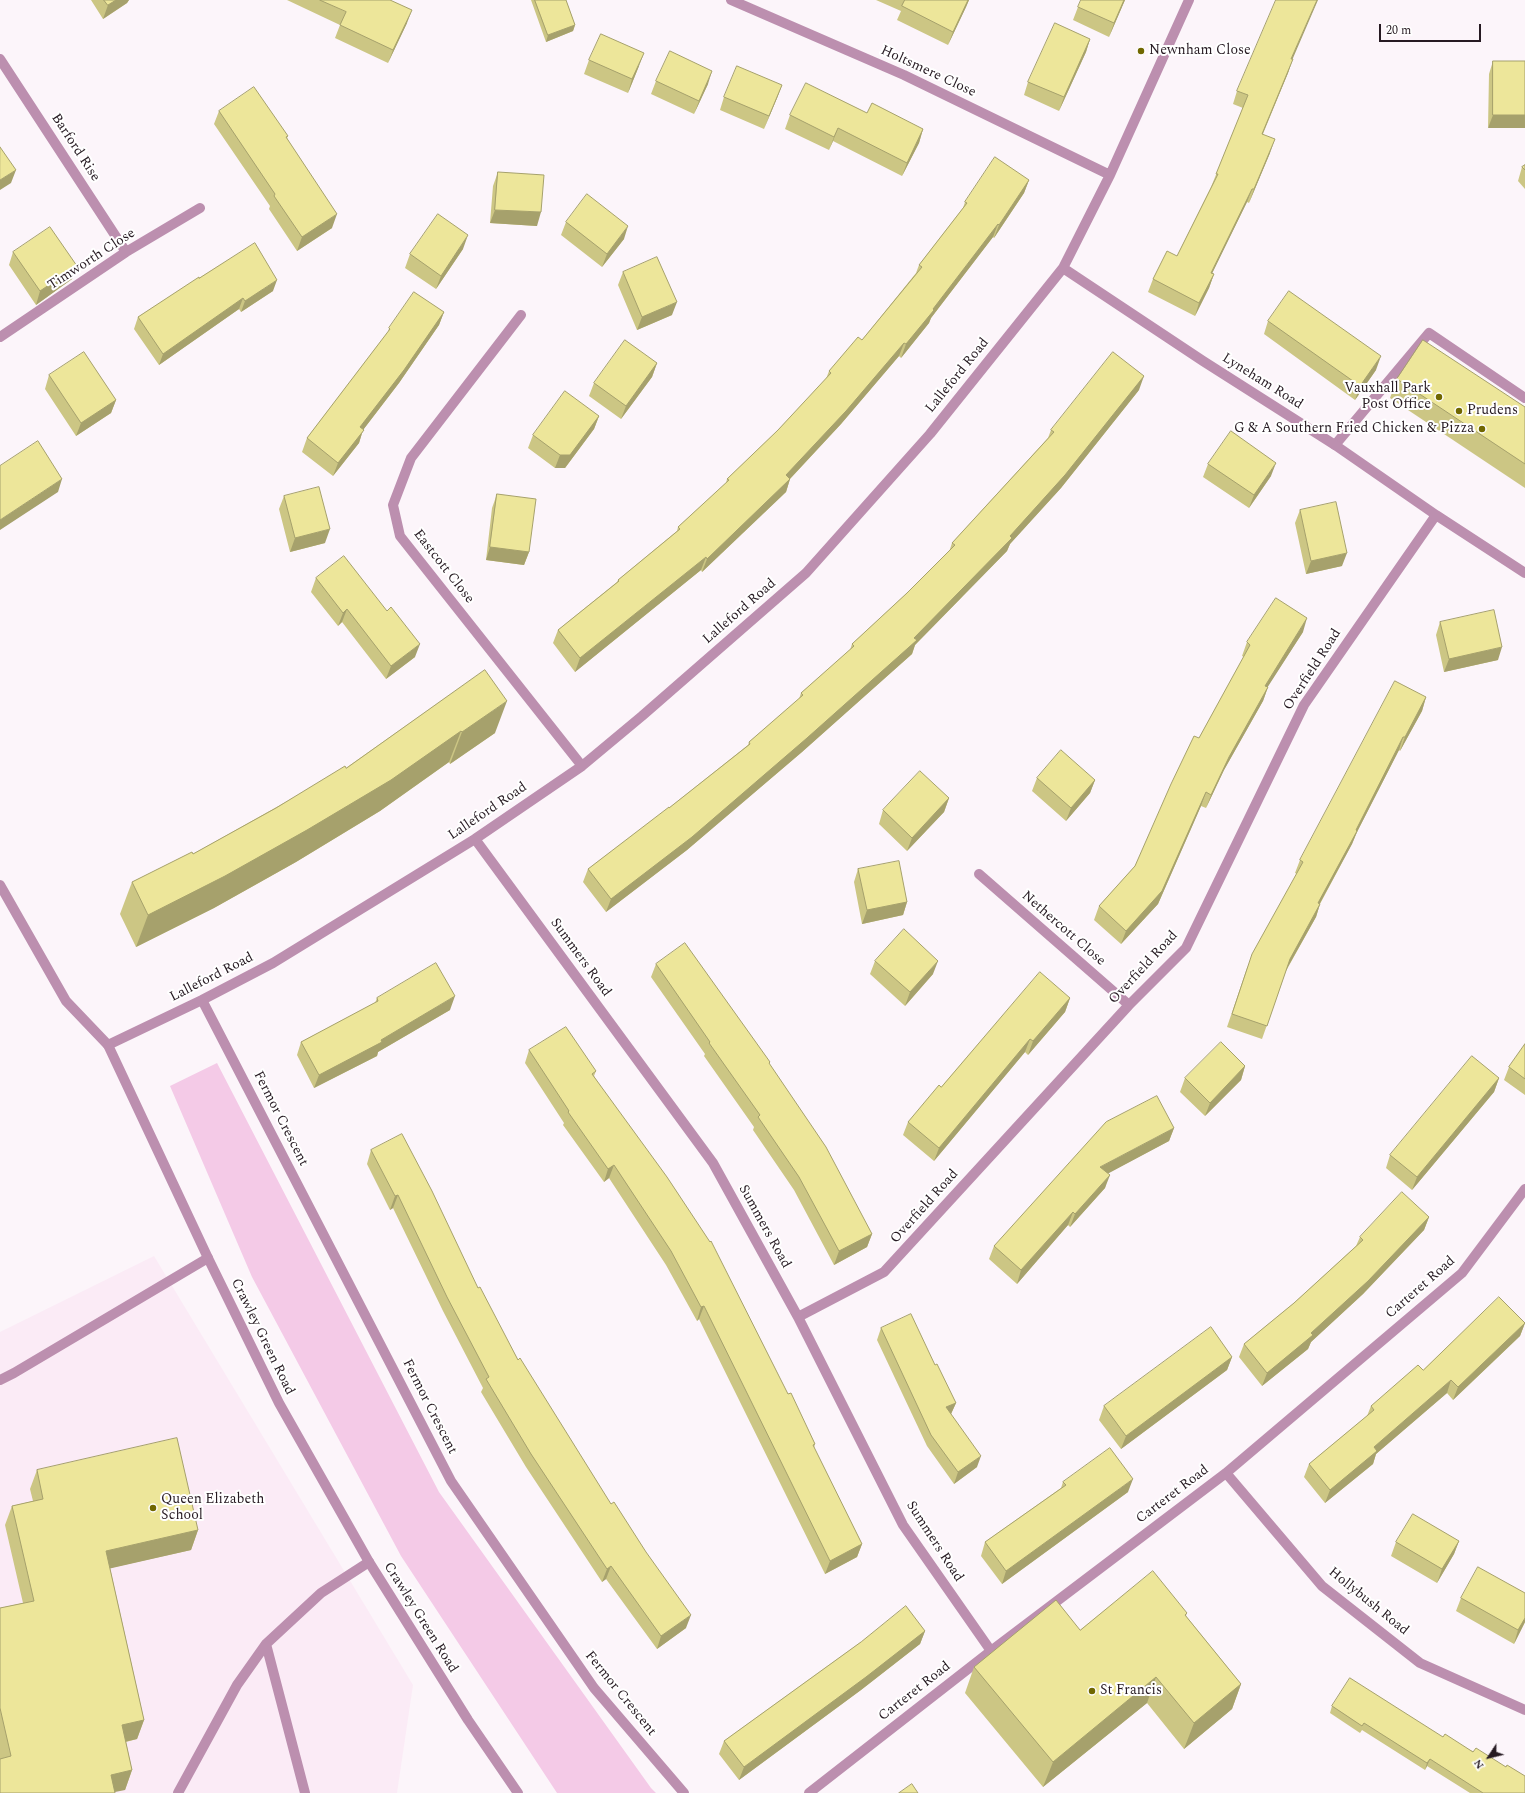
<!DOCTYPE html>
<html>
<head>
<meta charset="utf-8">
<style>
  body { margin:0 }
  #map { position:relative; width:1525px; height:1793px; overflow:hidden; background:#fcf5fa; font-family:Spectral,serif }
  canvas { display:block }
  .north { position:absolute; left:1469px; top:1737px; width:40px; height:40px; -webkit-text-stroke:3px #fff; paint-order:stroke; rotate:235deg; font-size:11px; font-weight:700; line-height:16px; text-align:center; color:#261a22 }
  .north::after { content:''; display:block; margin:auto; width:14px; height:18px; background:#261a22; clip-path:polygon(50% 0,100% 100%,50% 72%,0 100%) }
  .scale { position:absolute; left:1379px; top:24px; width:102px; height:18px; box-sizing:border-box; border:2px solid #261a22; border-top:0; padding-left:5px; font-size:12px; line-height:14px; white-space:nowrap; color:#261a22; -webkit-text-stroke:3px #fff; paint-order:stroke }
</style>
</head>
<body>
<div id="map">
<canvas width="1525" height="1793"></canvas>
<div class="north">N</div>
<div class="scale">20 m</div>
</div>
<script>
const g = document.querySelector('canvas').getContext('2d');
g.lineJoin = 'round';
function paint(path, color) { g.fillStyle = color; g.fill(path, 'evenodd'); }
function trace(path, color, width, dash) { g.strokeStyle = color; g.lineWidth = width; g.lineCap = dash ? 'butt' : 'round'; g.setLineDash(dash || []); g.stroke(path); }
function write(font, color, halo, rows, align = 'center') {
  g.font = font + ' Spectral,serif'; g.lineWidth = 4; g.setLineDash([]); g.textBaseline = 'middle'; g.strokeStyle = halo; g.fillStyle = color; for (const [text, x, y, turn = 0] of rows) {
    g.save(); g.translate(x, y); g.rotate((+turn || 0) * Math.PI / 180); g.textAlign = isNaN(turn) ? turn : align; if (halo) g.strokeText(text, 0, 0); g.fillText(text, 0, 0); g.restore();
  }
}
const built = new Path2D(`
  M 154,1256 L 413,1685 L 397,1793 L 0,1793 L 0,1332 Z`);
const green = new Path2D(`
  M 217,1063 L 439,1492 L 651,1788 L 656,1793 L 557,1793 L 401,1556 L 252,1277 L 170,1086 Z`);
const service = new Path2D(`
  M 1335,445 L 1429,333 L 1525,398
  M 0,1380 L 14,1373 L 208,1258
  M 266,1644 L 305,1793
  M 178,1793 L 237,1685 L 266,1644 L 321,1593 L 369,1562`);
const minor = new Path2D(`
  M 731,0 L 904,75 L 1110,175
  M 0,59 L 126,252
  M 1063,268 L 1203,361 L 1335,445 L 1436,515 L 1525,573
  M 521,315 L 411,458 L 393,505 L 400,536 L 582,766
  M 0,337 L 126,252 L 200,208
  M 475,839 L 713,1163 L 798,1317 L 903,1525 L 991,1651
  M 979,874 L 1129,1005
  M 202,1000 L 451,1481 L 594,1688 L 684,1793
  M 108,1045 L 202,1000 L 273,963 L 475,839 L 582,766 L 642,716 L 806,573 L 930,434 L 1063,268 L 1110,175 L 1189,0
  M 798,1317 L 884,1272 L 1129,1005 L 1186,948 L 1304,705 L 1436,515
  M 1226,1473 L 1322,1586 L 1420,1663 L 1525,1710
  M 809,1793 L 991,1651 L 1226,1473 L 1462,1273 L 1525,1189`);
const tertiary = new Path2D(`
  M 0,885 L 66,1001 L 108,1045 L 208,1258 L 279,1403 L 369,1562 L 468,1720 L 518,1793`);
const wall = new Path2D(`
  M 91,0 L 129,0 L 127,3 L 103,19 Z
  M 287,0 L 390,0 L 407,23 L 388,63 L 335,38 L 340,25 Z
  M 531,0 L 566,0 L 575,25 L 573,31 L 546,42 Z
  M 876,0 L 969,0 L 966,7 L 948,45 L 897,20 L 901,11 Z
  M 1125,0 L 1109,37 L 1073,20 L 1078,7 Z
  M 1090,39 L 1086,52 L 1059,111 L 1024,95 L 1028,82 Z
  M 1292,59 L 1288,73 L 1263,134 L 1270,153 L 1249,203 L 1247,202 L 1212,273 L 1214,274 L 1209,288 L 1195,316 L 1148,292 L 1153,279 L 1177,256 L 1211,187 L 1243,108 L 1233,104 L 1237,91 Z
  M 589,60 L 639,66 L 628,93 L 584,74 Z
  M 1493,61 L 1525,61 L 1488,128 L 1489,74 Z
  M 656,81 L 708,84 L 694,114 L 651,94 Z
  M 782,85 L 777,98 L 764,129 L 720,110 L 724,97 Z
  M 219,111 L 288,136 L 287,138 L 332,228 L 297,251 L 269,209 L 270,206 L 214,124 Z
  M 867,113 L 923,129 L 919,143 L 902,176 L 833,141 L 829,150 L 785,129 L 790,115 Z
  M 1525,165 L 1525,189 L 1518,181 L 1522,167 Z
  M 498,172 L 537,226 L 490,223 L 493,186 Z
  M 1029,180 L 1024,193 L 994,238 L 993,237 L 931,318 L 929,323 L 901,358 L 899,356 L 841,424 L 790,479 L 786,492 L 702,572 L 701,570 L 575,672 L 553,643 L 558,630 L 617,582 L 618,580 L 677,531 L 678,527 L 726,483 L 727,479 L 778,430 L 826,379 L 829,371 L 862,340 L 916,273 L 919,265 L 963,208 L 965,202 Z
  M 566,222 L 624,239 L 602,267 L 561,235 Z
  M 463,249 L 436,289 L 405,268 L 410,254 Z
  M 13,252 L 72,279 L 36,305 L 9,265 Z
  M 623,272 L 672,315 L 637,330 L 618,285 Z
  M 199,278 L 273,291 L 241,312 L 239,309 L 159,365 L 134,329 L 138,317 Z
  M 444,312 L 439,325 L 399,383 L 363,430 L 359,443 L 333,476 L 302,452 L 307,438 L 388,332 L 389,328 Z
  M 1268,321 L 1376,370 L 1355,400 L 1264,334 Z
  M 657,363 L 652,377 L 621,419 L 589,396 L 594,383 Z
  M 49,375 L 116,400 L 111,413 L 76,436 L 45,389 Z
  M 1397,379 L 1525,407 L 1525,488 L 1390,398 Z
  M 1139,390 L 1061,488 L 1010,544 L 1007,551 L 915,645 L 912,654 L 802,752 L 687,850 L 606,912 L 583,882 L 588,869 L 669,808 L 748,745 L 749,742 L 799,699 L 801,693 L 850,650 L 852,644 L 907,593 L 949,552 L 952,543 L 1048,438 L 1051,430 Z
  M 599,416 L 594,429 L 565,468 L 555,468 L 528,448 L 533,435 Z
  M 1208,464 L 1271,476 L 1249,508 L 1203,477 Z
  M 497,494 L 529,552 L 524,565 L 486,560 L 492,508 Z
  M 284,496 L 325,543 L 290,552 L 279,509 Z
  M 1300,510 L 1342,566 L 1306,574 L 1295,523 Z
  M 316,578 L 415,657 L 386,679 L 342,622 L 338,626 L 311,592 Z
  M 1440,622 L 1498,660 L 1444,672 L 1436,635 Z
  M 1303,632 L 1267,687 L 1268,687 L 1263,701 L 1224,770 L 1206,808 L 1201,806 L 1158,904 L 1121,944 L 1094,920 L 1099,906 L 1135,866 L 1199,738 L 1244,657 L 1242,656 L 1247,642 Z
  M 485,670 L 495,733 L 450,764 L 449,762 L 380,811 L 296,862 L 214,908 L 136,947 L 120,914 L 132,882 L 193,854 L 346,768 Z
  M 1426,697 L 1422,711 L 1400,751 L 1399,750 L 1357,832 L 1352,844 L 1320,904 L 1316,917 L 1286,971 L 1262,1039 L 1227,1027 L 1247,968 L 1297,874 L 1295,873 L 1300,860 Z
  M 1037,778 L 1095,780 L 1090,793 L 1066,821 L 1032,791 Z
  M 949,798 L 944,812 L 907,851 L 879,824 L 883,810 Z
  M 858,869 L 907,902 L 903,915 L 862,924 L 854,882 Z
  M 875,961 L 933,974 L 905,1006 L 870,974 Z
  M 656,964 L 770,1062 L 769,1064 L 872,1234 L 867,1247 L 834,1265 L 794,1190 L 753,1130 L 754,1127 L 704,1056 L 705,1054 L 651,977 Z
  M 377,998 L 450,1010 L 378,1052 L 377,1056 L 314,1088 L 297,1055 L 301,1042 L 375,1003 Z
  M 1070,998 L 1065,1012 L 1028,1055 L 1025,1052 L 934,1161 L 903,1135 L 908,1122 L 941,1087 Z
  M 1525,1044 L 1525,1095 L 1504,1080 L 1509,1067 Z
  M 529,1050 L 596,1071 L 594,1076 L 788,1394 L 815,1444 L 814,1448 L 862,1544 L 857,1557 L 825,1574 L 699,1319 L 697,1321 L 666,1265 L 609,1178 L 604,1182 L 563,1125 L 564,1123 L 525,1063 Z
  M 1245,1066 L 1241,1080 L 1205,1116 L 1180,1092 L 1185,1078 Z
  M 1499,1078 L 1494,1092 L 1412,1190 L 1386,1168 L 1390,1155 Z
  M 1174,1128 L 1169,1141 L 1108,1173 L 1105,1188 L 1070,1227 L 1068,1225 L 1017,1284 L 989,1259 L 994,1246 Z
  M 371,1150 L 478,1288 L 518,1360 L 686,1628 L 657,1649 L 606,1579 L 602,1582 L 526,1467 L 481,1392 L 483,1388 L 443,1311 L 393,1208 L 390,1210 L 367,1164 Z
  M 1429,1217 L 1424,1230 L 1363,1294 L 1311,1342 L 1308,1349 L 1262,1386 L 1239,1357 L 1244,1344 L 1294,1303 L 1356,1246 L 1360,1237 Z
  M 1525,1323 L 1520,1336 L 1453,1400 L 1447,1393 L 1376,1454 L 1373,1464 L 1325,1503 L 1304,1477 L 1309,1464 L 1367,1416 L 1371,1406 L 1423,1370 Z
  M 881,1328 L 935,1365 L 956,1403 L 951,1414 L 977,1467 L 954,1484 L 927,1446 L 877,1340 Z
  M 1232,1357 L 1227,1370 L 1121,1449 L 1099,1420 L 1104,1406 Z
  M 37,1470 L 198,1530 L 191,1550 L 110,1568 L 144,1720 L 137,1739 L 126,1742 L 132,1770 L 125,1790 L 0,1793 L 0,1608 L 23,1603 L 5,1525 L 12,1506 L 33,1501 L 30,1489 Z
  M 1063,1482 L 1128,1492 L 1002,1584 L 981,1556 L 985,1542 L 1061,1488 Z
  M 1459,1541 L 1454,1554 L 1437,1583 L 1391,1556 L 1396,1542 Z
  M 1525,1593 L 1525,1622 L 1514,1644 L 1456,1611 L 1461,1598 Z
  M 1187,1613 L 1186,1616 L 1241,1684 L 1232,1709 L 1184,1749 L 1147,1703 L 1043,1787 L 965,1693 L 974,1667 L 1080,1630 Z
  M 925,1631 L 920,1644 L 861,1690 L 739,1780 L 719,1754 L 724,1741 L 861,1642 Z
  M 1332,1706 L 1443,1737 L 1506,1767 L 1525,1793 L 1470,1793 L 1427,1766 L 1425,1770 L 1362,1730 L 1360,1733 L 1330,1713 Z`);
const shadedWall = new Path2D(`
  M 116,0 L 129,0 L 127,3 L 103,19 L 108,5 Z
  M 968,0 L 969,0 L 966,7 L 948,45 L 953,32 Z
  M 1124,0 L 1125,0 L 1109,37 L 1114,23 Z
  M 1317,0 L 1318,0 L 1287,72 L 1291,59 Z
  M 412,10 L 407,23 L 388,63 L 393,50 Z
  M 575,25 L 573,31 L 546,42 L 548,35 Z
  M 1090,39 L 1086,52 L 1059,111 L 1064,97 Z
  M 644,53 L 639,66 L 628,93 L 632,79 Z
  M 1293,59 L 1288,73 L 1257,147 L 1262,134 Z
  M 712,71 L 708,84 L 694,114 L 699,101 Z
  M 782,85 L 777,98 L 764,129 L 769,116 Z
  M 1493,115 L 1525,115 L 1525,128 L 1488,128 Z
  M 838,128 L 833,141 L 829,150 L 834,137 Z
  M 923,129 L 919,143 L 902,176 L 907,163 Z
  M 1275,139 L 1270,153 L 1249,203 L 1254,189 Z
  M 16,170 L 11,183 L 0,190 L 0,180 Z
  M 1029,180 L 1024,193 L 994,238 L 999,225 Z
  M 1252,189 L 1247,202 L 1206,286 L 1211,273 Z
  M 495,210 L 541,212 L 537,226 L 490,223 Z
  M 337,214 L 332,228 L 297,251 L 302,237 Z
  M 998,224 L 993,237 L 931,318 L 929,323 L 901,358 L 906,344 Z
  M 628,226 L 624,239 L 602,267 L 607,254 Z
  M 468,235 L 463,249 L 436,289 L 441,276 Z
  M 77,266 L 72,279 L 36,305 L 40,291 Z
  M 1214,274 L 1209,288 L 1195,316 L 1199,303 Z
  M 277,280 L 273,291 L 241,312 L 245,301 Z
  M 243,298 L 239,309 L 159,365 L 163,354 Z
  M 677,302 L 672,315 L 637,330 L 642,317 Z
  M 444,312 L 439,325 L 399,383 L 363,430 L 359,443 L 333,476 L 338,463 L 360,427 Z
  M 904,343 L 899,356 L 841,424 L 787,482 L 790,479 L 786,492 L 702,572 L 707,559 L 786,475 Z
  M 1381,356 L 1376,370 L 1355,400 L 1360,386 Z
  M 657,363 L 652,377 L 621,419 L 626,406 Z
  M 1144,376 L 1139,390 L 1061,488 L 1010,544 L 1007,551 L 915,645 L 912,654 L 802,752 L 687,850 L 606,912 L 611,899 L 914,638 L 1010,536 Z
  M 116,400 L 111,413 L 76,436 L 81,423 Z
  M 599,416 L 594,429 L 565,468 L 555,468 L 560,455 Z
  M 1276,463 L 1271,476 L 1249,508 L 1254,495 Z
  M 62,479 L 58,492 L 0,530 L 0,520 Z
  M 330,529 L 325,543 L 290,552 L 295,538 Z
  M 490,547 L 529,552 L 524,565 L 486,560 Z
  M 1347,553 L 1342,566 L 1306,574 L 1311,561 Z
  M 706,557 L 701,570 L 575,672 L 580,658 Z
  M 347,609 L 342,622 L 338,626 L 343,613 Z
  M 1307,618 L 1303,632 L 1260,699 L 1265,686 Z
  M 420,644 L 415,657 L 386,679 L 391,666 Z
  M 1502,647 L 1498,660 L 1444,672 L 1449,659 Z
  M 1268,687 L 1263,701 L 1224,770 L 1206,808 L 1211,795 L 1229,757 Z
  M 1426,697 L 1422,711 L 1400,751 L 1405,737 Z
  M 507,701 L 495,733 L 450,764 L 462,732 Z
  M 461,731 L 449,762 L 380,811 L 296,862 L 214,908 L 136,947 L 148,915 Z
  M 1403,737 L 1399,750 L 1357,832 L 1352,844 L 1313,916 L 1318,903 L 1356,830 Z
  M 1095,780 L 1090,793 L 1066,821 L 1071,808 Z
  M 1206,792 L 1201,806 L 1158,904 L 1121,944 L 1126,931 Z
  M 949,798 L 944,812 L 907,851 L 912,838 Z
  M 907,902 L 903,915 L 862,924 L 867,910 Z
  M 1320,904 L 1316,917 L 1285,972 L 1290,959 Z
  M 938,961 L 933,974 L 905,1006 L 910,992 Z
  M 455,996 L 450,1010 L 378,1052 L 377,1056 L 314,1088 L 319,1075 L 381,1040 Z
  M 1070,998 L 1065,1012 L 1028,1055 L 1033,1041 Z
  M 1030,1039 L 1025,1052 L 934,1161 L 939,1148 Z
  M 1245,1066 L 1241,1080 L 1205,1116 L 1210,1103 Z
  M 1499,1078 L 1494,1092 L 1412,1190 L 1417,1177 Z
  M 1174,1128 L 1169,1141 L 1096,1180 L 1100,1167 Z
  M 614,1165 L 609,1178 L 604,1182 L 608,1169 Z
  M 1110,1175 L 1105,1188 L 1070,1227 L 1075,1214 Z
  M 398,1195 L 393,1208 L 390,1210 L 395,1196 Z
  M 1073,1212 L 1068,1225 L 1017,1284 L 1021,1270 Z
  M 1429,1217 L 1424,1230 L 1363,1294 L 1311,1342 L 1308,1349 L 1262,1386 L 1267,1373 L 1311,1333 Z
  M 872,1234 L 867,1247 L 834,1265 L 839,1251 Z
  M 704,1306 L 699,1319 L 697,1321 L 701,1307 Z
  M 1525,1323 L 1520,1336 L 1453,1400 L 1458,1387 Z
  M 1232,1357 L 1227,1370 L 1121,1449 L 1126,1436 Z
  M 1451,1380 L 1447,1393 L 1376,1454 L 1373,1464 L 1325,1503 L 1330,1490 L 1374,1447 Z
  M 956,1403 L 951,1414 L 942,1419 L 946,1407 Z
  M 981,1456 L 977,1467 L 954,1484 L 958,1472 Z
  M 1133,1479 L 1128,1492 L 1002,1584 L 1006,1571 Z
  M 198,1530 L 191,1550 L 99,1571 L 106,1551 Z
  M 1459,1541 L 1454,1554 L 1437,1583 L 1442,1569 Z
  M 862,1544 L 857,1557 L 825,1574 L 830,1561 Z
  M 611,1566 L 606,1579 L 602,1582 L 607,1569 Z
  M 691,1615 L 686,1628 L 657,1649 L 661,1636 Z
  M 1525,1618 L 1525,1622 L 1514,1644 L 1518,1630 Z
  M 925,1631 L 920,1644 L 861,1690 L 739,1780 L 744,1767 Z
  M 1156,1677 L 1147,1703 L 1043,1787 L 1053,1762 Z
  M 1241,1684 L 1232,1709 L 1184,1749 L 1194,1723 Z
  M 144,1720 L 137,1739 L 115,1744 L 122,1725 Z
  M 1430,1759 L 1427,1766 L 1425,1770 L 1427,1763 Z
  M 132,1770 L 125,1790 L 110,1793 L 111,1775 Z`);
const building = new Path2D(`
  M 104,0 L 116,0 L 108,5 Z
  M 320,0 L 390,0 L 412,10 L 393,50 L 340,25 L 346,12 Z
  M 535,0 L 566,0 L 575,25 L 548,35 Z
  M 905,0 L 968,0 L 953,32 L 902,6 Z
  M 1081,0 L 1124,0 L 1114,23 L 1078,7 Z
  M 1276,0 L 1317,0 L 1291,59 L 1293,59 L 1262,134 L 1275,139 L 1254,189 L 1252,189 L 1211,273 L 1214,274 L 1199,303 L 1153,279 L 1167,251 L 1177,256 L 1218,174 L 1216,174 L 1248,95 L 1237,91 Z
  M 1055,23 L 1090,39 L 1064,97 L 1028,82 Z
  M 601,34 L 644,53 L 632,79 L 589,60 Z
  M 670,51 L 712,71 L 699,101 L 656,81 Z
  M 1493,61 L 1525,61 L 1525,115 L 1493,115 Z
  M 737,66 L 782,85 L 769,116 L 724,97 Z
  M 806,83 L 867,113 L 872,103 L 923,129 L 907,163 L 838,128 L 834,137 L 790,115 Z
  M 254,87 L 288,136 L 286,137 L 337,214 L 302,237 L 274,196 L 275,194 L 219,111 Z
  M 0,147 L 16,170 L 0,180 Z
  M 995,157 L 1029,180 L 999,225 L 998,224 L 933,309 L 934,310 L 906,344 L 904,343 L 846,411 L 786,475 L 790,479 L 707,559 L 706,557 L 580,658 L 558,630 L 619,581 L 618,580 L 680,529 L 678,527 L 729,480 L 727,479 L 778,430 L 831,373 L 829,371 L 858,337 L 862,340 L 922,267 L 919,265 L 967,203 L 965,202 Z
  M 1525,165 L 1525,170 L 1522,167 Z
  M 498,172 L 544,175 L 541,212 L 495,210 Z
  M 587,194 L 628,226 L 607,254 L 566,222 Z
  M 438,214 L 468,235 L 441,276 L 410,254 Z
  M 50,227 L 77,266 L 40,291 L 13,252 Z
  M 255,243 L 277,280 L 245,301 L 243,298 L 163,354 L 138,317 L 199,277 L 199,278 Z
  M 657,257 L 677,302 L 642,317 L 623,272 Z
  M 1289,291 L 1381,356 L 1360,386 L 1268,321 Z
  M 414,292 L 444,312 L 404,370 L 360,427 L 364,430 L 338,463 L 307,438 L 390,329 L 389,328 Z
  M 625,340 L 657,363 L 626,406 L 594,383 Z
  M 1423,340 L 1525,407 L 1525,464 L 1397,379 Z
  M 84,352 L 116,400 L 81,423 L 49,375 Z
  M 1113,352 L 1144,376 L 1065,475 L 1010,536 L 1012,538 L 914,638 L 917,640 L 807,738 L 692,837 L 611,899 L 588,869 L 669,807 L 669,808 L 750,744 L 749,742 L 803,695 L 801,693 L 854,646 L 852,644 L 907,593 L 955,545 L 952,543 L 1054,432 L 1051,430 Z
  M 565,391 L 599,416 L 570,455 L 560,455 L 533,435 Z
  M 1231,431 L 1276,463 L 1254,495 L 1208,464 Z
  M 38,441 L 62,479 L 0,520 L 0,466 Z
  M 319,487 L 330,529 L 295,538 L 284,496 Z
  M 497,494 L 536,499 L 529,552 L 490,547 Z
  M 1336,502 L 1347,553 L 1311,561 L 1300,510 Z
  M 344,556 L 387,611 L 391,607 L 420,644 L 391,666 L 347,609 L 343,613 L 316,578 Z
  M 1276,598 L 1307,618 L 1265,686 L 1268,687 L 1229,757 L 1211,795 L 1206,792 L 1162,891 L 1126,931 L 1099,906 L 1135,866 L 1171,784 L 1194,736 L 1199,738 L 1250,645 L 1247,642 Z
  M 1494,610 L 1502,647 L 1449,659 L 1440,622 Z
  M 485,670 L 507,701 L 462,732 L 461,731 L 391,780 L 307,830 L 225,876 L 148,915 L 132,882 L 192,852 L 193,854 L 276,808 L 345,766 L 346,768 Z
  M 1395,681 L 1426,697 L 1405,737 L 1403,737 L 1356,830 L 1357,831 L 1318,903 L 1320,904 L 1290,959 L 1267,1026 L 1232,1014 L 1252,954 L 1303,862 L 1300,860 Z
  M 1061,750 L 1095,780 L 1071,808 L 1037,778 Z
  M 920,771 L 949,798 L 912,838 L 883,810 Z
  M 899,861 L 907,902 L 867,910 L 858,869 Z
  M 904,929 L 938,961 L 910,992 L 875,961 Z
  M 685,943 L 770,1062 L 769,1063 L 826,1147 L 872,1234 L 839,1251 L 799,1177 L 758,1117 L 760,1115 L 709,1043 L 710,1042 L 656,964 Z
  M 436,963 L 455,996 L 381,1040 L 382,1042 L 319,1075 L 301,1042 L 378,1001 L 377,998 Z
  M 1040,972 L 1070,998 L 1033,1041 L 1030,1039 L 939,1148 L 908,1122 L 939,1085 L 941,1087 Z
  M 566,1027 L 596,1071 L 592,1074 L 667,1177 L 710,1242 L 711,1241 L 788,1394 L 791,1393 L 815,1444 L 813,1445 L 862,1544 L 830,1561 L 704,1306 L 701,1307 L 671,1251 L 614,1165 L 608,1169 L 568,1112 L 569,1111 L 529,1050 Z
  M 1221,1042 L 1245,1066 L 1210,1103 L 1185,1078 Z
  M 1525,1044 L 1525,1079 L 1509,1067 Z
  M 1472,1056 L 1499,1078 L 1417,1177 L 1390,1155 Z
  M 1157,1096 L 1174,1128 L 1100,1167 L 1110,1175 L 1075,1214 L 1073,1212 L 1021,1270 L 994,1246 L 1106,1122 Z
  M 402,1134 L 432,1191 L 478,1288 L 480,1287 L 518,1360 L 520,1358 L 611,1504 L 614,1502 L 646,1552 L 691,1615 L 661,1636 L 611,1566 L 607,1569 L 531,1454 L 486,1379 L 489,1377 L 447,1297 L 398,1195 L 395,1196 L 371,1150 Z
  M 1402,1192 L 1429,1217 L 1368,1281 L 1311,1333 L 1313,1335 L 1267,1373 L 1244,1344 L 1294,1303 L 1363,1240 L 1360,1237 Z
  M 1499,1297 L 1525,1323 L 1458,1387 L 1451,1380 L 1374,1447 L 1377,1451 L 1330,1490 L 1309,1464 L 1374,1410 L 1371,1406 L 1418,1365 L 1423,1370 Z
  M 911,1314 L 935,1365 L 937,1364 L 956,1403 L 946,1407 L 981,1456 L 958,1472 L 931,1435 L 881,1328 Z
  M 1211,1327 L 1232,1357 L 1126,1436 L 1104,1406 Z
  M 177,1438 L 198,1530 L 106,1551 L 144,1720 L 122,1725 L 132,1770 L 111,1775 L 115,1793 L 0,1793 L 0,1759 L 11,1756 L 0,1708 L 0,1608 L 34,1601 L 12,1506 L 43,1499 L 37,1470 Z
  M 1110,1448 L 1133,1479 L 1006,1571 L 985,1542 L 1066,1485 L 1063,1482 Z
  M 1413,1514 L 1459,1541 L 1442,1569 L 1396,1542 Z
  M 1478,1567 L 1525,1593 L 1525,1618 L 1518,1630 L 1461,1598 Z
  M 1153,1571 L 1187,1613 L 1185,1615 L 1241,1684 L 1194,1723 L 1156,1677 L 1053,1762 L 974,1667 L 1056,1600 L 1080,1630 Z
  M 906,1606 L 925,1631 L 866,1677 L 744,1767 L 724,1741 L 861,1642 Z
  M 1350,1678 L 1443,1737 L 1445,1734 L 1473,1752 L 1476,1748 L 1506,1767 L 1507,1765 L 1525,1776 L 1525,1793 L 1483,1793 L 1430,1759 L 1427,1763 L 1364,1723 L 1362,1726 L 1332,1706 Z
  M 912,1784 L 918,1793 L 899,1793 Z`);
const markers = [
  [1141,51,4,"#706700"],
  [1439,397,4,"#706700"],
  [1459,411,4,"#706700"],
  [1482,429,4,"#706700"],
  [153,1508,4,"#706700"],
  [1092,1691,4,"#706700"]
];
const poiNames = [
  ["Newnham Close",1149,51],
  ["Vauxhall Park",1431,389,"right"],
  ["Post Office",1431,405,"right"],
  ["Prudens",1467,411],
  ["G & A Southern Fried Chicken & Pizza",1474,429,"right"],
  ["Queen Elizabeth",161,1500],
  ["School",161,1516],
  ["St Francis",1100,1691]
];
const streetNames = [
  ["Holtsmere Close",928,72,25],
  ["Barford Rise",75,148,57],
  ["Timworth Close",92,260,-33],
  ["Lalleford Road",958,376,-51],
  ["Lyneham Road",1262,382,32],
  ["Eastcott Close",443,567,52],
  ["Lalleford Road",740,612,-41],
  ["Overfield Road",1313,670,-57],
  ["Lalleford Road",488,812,-34],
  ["Nethercott Close",1063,929,41],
  ["Summers Road",580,958,54],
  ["Overfield Road",1144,968,-47],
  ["Lalleford Road",212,978,-27],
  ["Fermor Crescent",280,1119,63],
  ["Overfield Road",925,1207,-48],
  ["Summers Road",764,1227,61],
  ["Carteret Road",1421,1288,-41],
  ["Crawley Green Road",262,1337,64],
  ["Fermor Crescent",429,1407,63],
  ["Carteret Road",1173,1495,-37],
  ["Summers Road",934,1542,57],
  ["Hollybush Road",1368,1602,39],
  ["Crawley Green Road",420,1618,58],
  ["Carteret Road",915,1692,-38],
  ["Fermor Crescent",620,1694,51]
];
paint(built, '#fbebf6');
paint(green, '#f4cae7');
trace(service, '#bc8faf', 10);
trace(minor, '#bc8faf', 10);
trace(tertiary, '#bc8faf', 10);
paint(wall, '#ccc684');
paint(shadedWall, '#a6a16c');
paint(building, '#ede69a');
trace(building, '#a6a16c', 1);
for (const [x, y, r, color] of markers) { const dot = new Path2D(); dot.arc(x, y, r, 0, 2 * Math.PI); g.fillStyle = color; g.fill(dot); trace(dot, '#fff', 1.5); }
write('14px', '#261a22', '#fff', poiNames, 'left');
write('14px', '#261a22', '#fff', streetNames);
</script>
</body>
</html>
